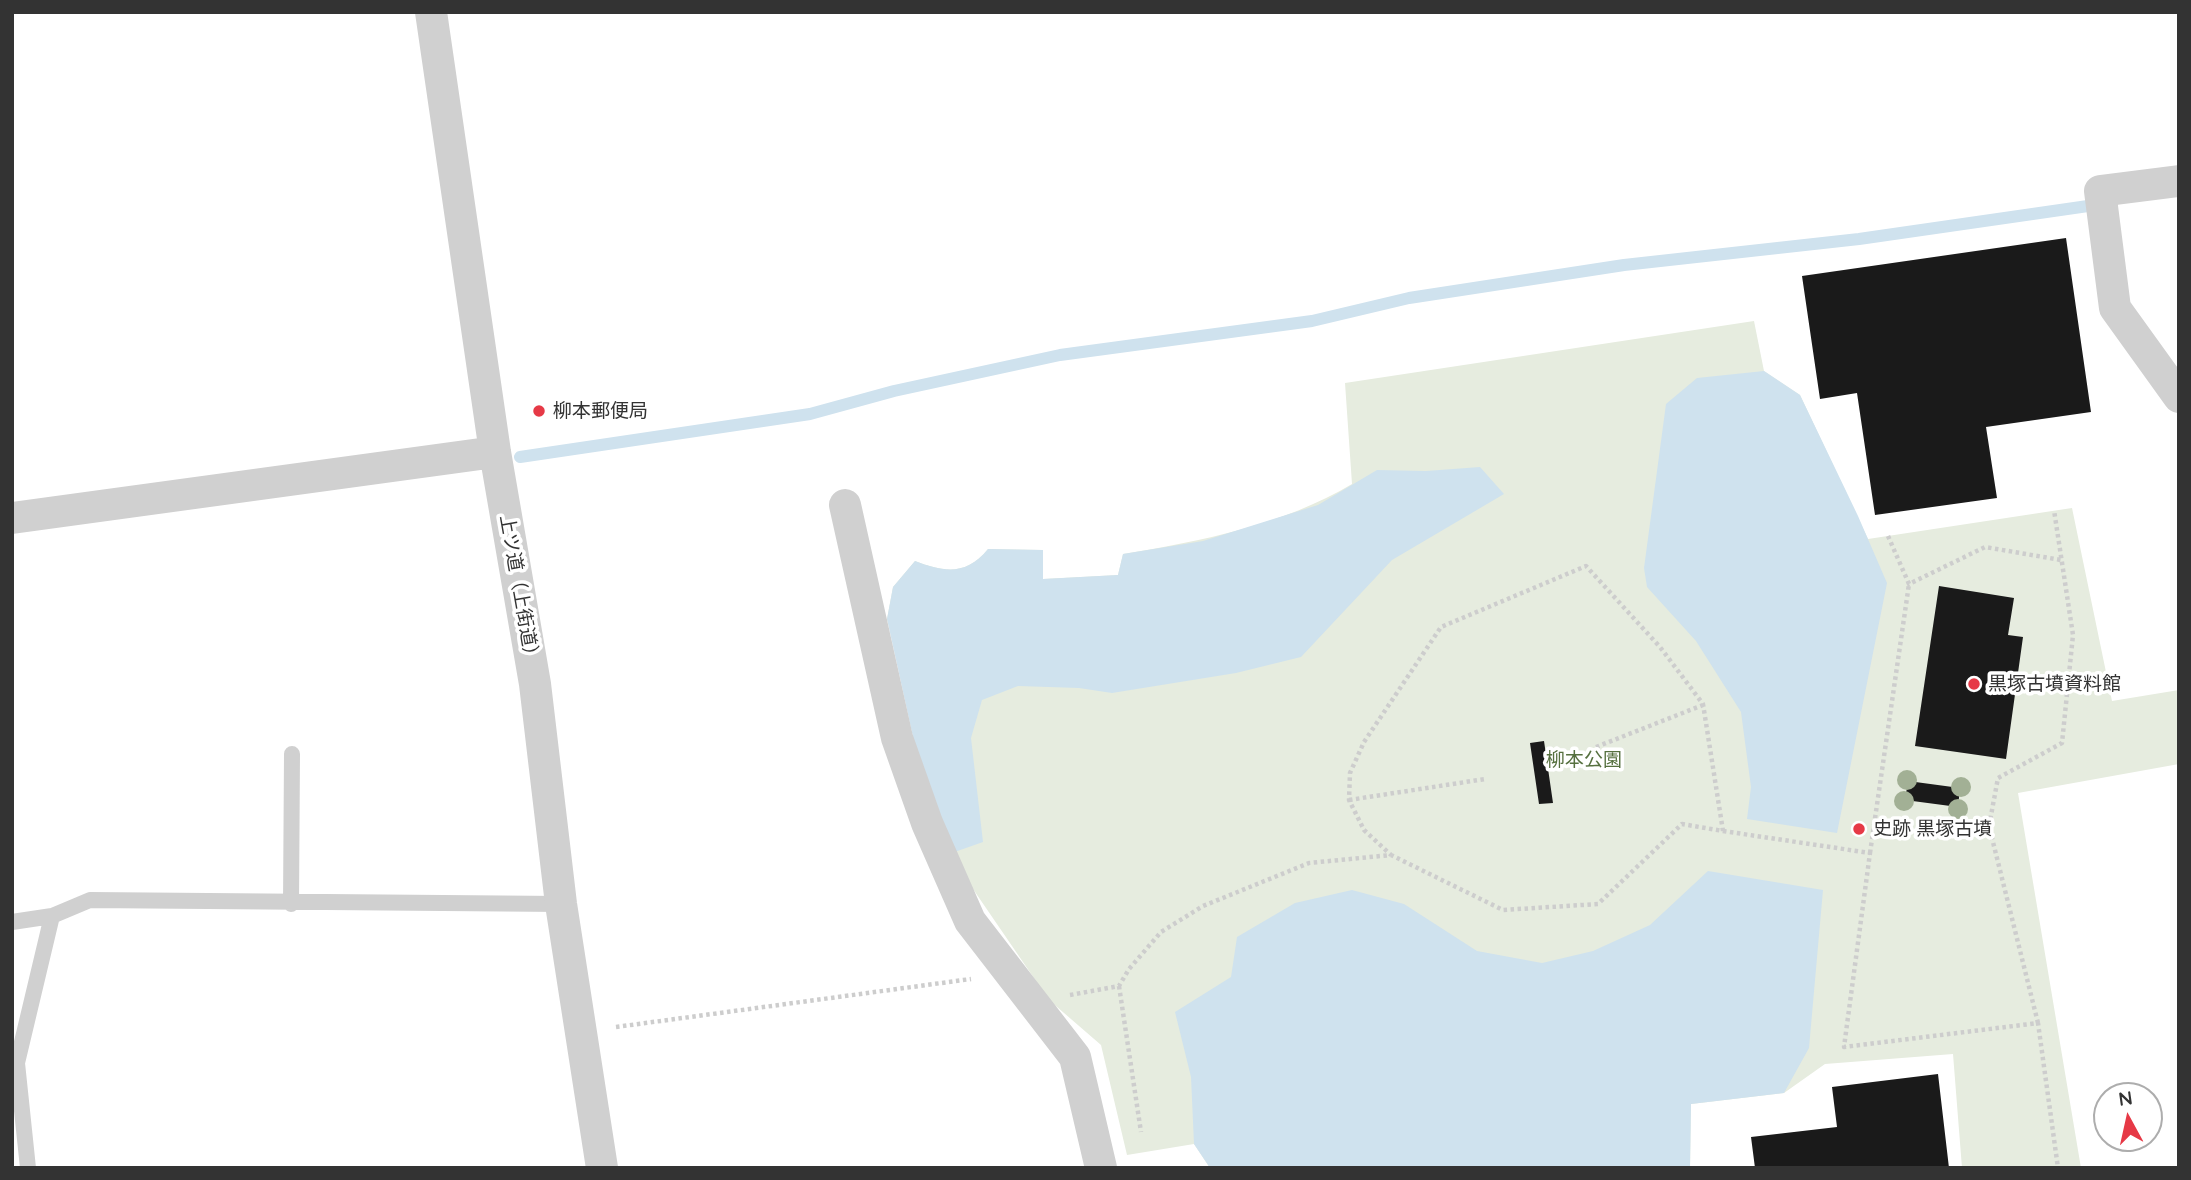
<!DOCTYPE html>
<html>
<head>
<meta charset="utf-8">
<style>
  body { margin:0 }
  #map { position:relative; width:2191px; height:1180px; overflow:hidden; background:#fff; font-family:Quicksand,sans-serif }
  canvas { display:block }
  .frame { position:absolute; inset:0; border:14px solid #333; pointer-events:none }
  .north { position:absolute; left:2093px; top:1082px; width:70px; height:70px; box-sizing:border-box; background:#fff; border:2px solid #adadad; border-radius:50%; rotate:352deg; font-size:19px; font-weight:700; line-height:28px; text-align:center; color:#333 }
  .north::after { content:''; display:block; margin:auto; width:24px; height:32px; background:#e63946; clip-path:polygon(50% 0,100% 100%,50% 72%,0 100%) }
</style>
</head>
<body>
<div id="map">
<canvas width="2191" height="1180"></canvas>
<div class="frame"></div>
<div class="north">N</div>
</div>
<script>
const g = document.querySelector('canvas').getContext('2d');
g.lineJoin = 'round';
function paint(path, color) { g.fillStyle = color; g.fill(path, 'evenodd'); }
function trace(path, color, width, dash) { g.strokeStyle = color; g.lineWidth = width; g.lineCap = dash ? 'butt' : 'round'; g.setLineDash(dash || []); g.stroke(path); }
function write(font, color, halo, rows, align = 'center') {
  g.font = font + ' Quicksand,"Noto Sans JP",sans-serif'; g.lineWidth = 7; g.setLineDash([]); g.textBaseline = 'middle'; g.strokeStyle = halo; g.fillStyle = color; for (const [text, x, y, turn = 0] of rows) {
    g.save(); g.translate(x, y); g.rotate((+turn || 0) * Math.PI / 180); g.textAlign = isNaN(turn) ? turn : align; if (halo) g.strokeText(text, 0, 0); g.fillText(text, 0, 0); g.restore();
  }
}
const green = new Path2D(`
  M 1754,321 L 1764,371 L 1800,395 L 1868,539 L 2072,508 L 2112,701 L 2179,690 L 2179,764 L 2018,793 L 2081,1168 L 1962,1168 L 1953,1054 L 1825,1064 L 1784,1093 L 1691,1104 L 1690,1168 L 1210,1168 L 1194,1144 L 1127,1155 L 1101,1045 L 1049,1000 L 949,854 L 887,619 L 893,587 L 915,561 C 944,572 966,576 988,549 L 1043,550 L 1043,579 L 1118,575 L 1123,554 C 1202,541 1283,525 1352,484 L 1345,383 Z`);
const water = new Path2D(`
  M 1764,371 L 1800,395 L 1858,516 L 1887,583 L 1837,833 L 1747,819 L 1751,787 L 1741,712 L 1696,641 L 1647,587 L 1644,568 L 1666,404 L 1697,378 Z
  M 1480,467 L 1504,494 L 1392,560 L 1301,657 L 1236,673 L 1112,693 L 1079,688 L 1018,686 L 982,700 L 971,738 L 983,842 L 949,854 L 920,769 L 887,619 L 893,587 L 915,561 C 944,572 966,576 988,549 L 1043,550 L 1043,579 L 1118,575 L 1123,554 L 1203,541 L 1318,505 L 1377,470 L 1426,471 Z
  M 1708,871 L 1823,890 L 1809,1048 L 1784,1093 L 1691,1104 L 1690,1168 L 1210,1168 L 1194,1144 L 1191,1077 L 1175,1012 L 1231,977 L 1237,937 L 1295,903 L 1352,890 L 1404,904 L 1477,951 L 1542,963 L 1593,951 L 1650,925 Z`);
const stream = new Path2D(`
  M 520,457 L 810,414 L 894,391 L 1060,355 L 1312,321 L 1409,298 L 1624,265 L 1859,239 L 2088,206`);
const building = new Path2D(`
  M 2066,238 L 2091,412 L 1986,427 L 1997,498 L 1875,515 L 1857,393 L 1820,399 L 1802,276 Z
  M 1939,586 L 2014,598 L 2008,635 L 2023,637 L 2006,759 L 1915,746 Z
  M 1544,741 L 1553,803 L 1539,804 L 1530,743 Z
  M 1908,781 L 1960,788 L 1958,807 L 1905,800 Z
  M 1938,1074 L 1949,1168 L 1755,1168 L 1751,1137 L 1837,1127 L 1832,1087 Z`);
const path = new Path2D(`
  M 1888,536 L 1909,584 L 1985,547 L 2061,560
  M 1596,747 L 1703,705
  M 1349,800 L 1485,779
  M 1723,831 L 1870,853 L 1844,1047 L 2038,1023 L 2058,1168
  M 1870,853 L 1909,584
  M 1119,986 L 1141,1132
  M 1070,995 L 1119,986 L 1129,969 L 1161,932 L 1203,906 L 1309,863 L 1391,855 L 1503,910 L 1598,904 L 1682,824 L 1723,831 L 1703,704 L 1660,647 L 1586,566 L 1441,627 L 1364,742 L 1350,773 L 1349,800 L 1364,830 L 1391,855
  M 2038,1023 L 1989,826 L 1998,778 L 2062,743 L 2073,635 L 2054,510
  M 616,1027 L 971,979`);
const service = new Path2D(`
  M 291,904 L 292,754
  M 12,922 L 52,916 L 90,900 L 561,904
  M 28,1168 L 17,1063 L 52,916`);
const minor = new Path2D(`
  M 431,12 L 495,452 L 535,684 L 561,904 L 602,1168
  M 2179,181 L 2100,191 L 2115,308 L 2179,397
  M 845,505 L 897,738 L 927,823 L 970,921 L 1075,1057 L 1101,1168
  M 12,518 L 495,452`);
const trees = [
  [1907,780],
  [1961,787],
  [1904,801],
  [1958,809]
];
const markers = [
  [539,411,7,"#e63946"],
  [1974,684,7,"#e63946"],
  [1859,829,7,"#e63946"]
];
const poiNames = [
  ["柳本郵便局",553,411],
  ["黒塚古墳資料館",1988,684],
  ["史跡 黒塚古墳",1873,829]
];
const streetNames = [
  ["上ツ道（上街道）",519,590,80]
];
const parkNames = [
  ["柳本公園",1584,760]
];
paint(green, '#e6ecdf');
paint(water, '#cfe2ee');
trace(stream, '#cfe2ee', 12);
paint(building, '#1a1a1a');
trace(path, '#cdcdcd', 4.5, [3.5, 3.5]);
trace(service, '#d0d0d0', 16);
trace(minor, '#d0d0d0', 32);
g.fillStyle = '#a2b095';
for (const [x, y] of trees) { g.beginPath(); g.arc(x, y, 10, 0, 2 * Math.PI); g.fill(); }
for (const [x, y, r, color] of markers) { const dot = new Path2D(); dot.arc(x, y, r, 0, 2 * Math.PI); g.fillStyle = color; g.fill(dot); trace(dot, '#fff', 2.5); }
write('19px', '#333', '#fff', poiNames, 'left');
write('19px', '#333', '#fff', streetNames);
write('19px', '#56703f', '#fff', parkNames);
</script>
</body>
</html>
